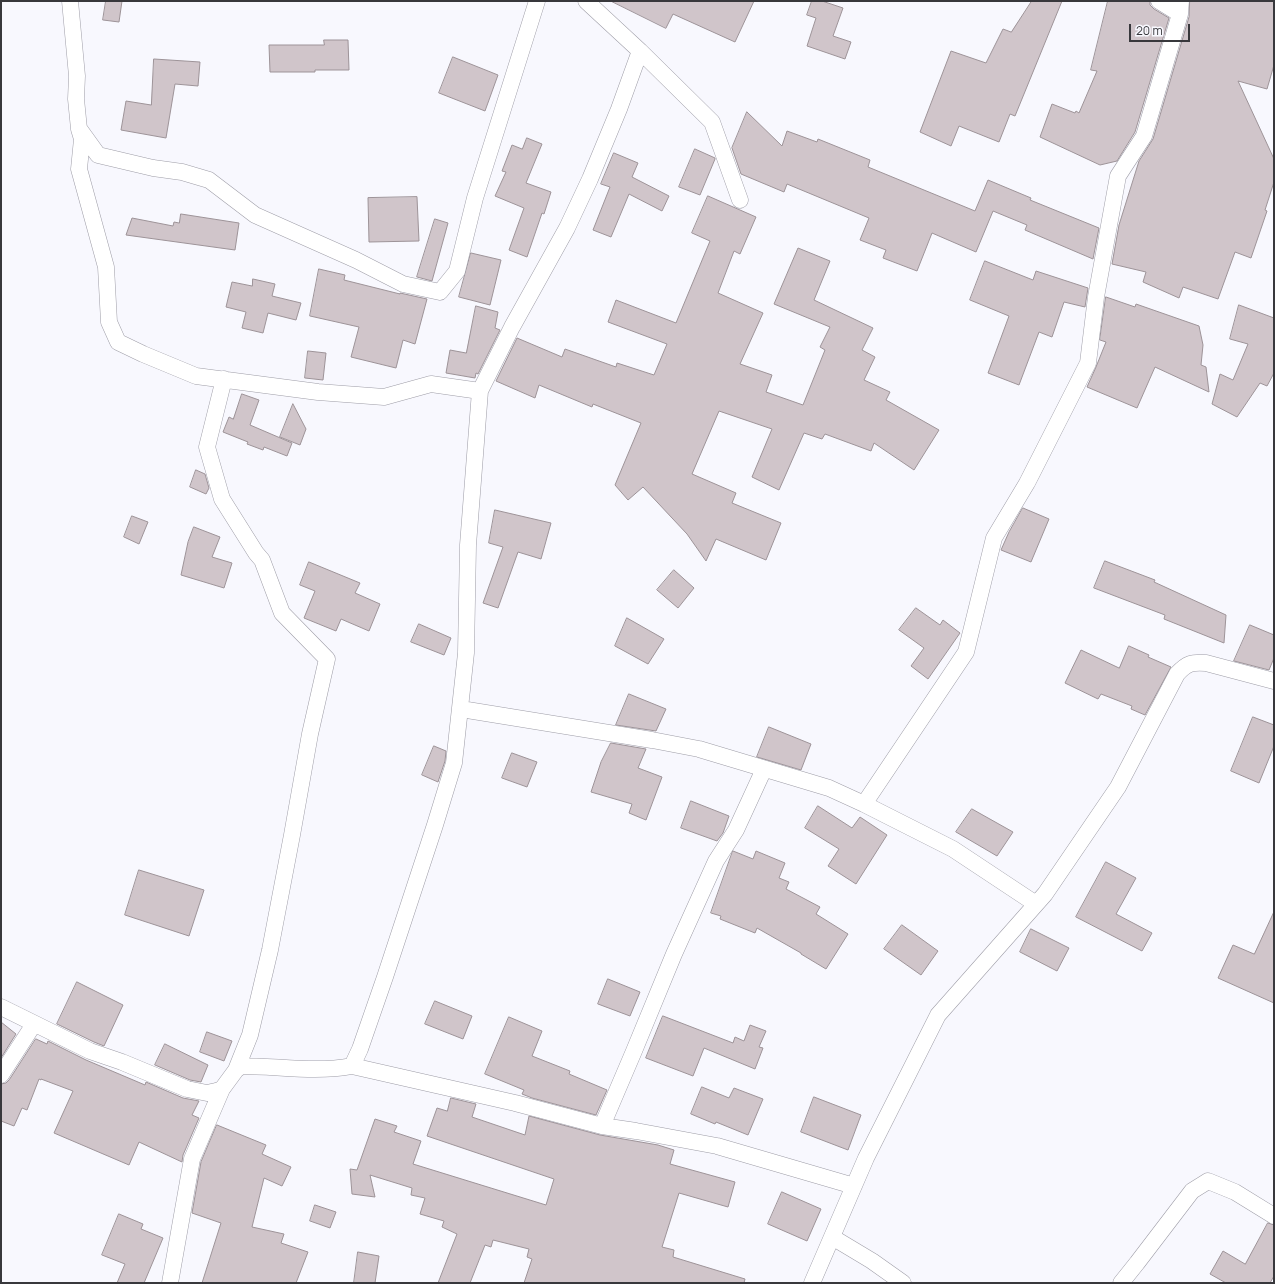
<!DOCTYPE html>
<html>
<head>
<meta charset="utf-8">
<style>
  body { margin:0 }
  #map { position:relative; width:1275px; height:1284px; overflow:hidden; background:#f8f8fe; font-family:Manrope,sans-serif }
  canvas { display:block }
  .frame { position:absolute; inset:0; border:2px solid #38383c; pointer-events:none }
  .scale { position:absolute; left:1129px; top:24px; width:61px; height:18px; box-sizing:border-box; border:2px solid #38383c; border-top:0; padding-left:5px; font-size:12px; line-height:14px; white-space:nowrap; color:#38383c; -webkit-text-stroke:3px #f8f8fe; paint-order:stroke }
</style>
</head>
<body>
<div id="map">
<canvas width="1275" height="1284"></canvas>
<div class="frame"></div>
<div class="scale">20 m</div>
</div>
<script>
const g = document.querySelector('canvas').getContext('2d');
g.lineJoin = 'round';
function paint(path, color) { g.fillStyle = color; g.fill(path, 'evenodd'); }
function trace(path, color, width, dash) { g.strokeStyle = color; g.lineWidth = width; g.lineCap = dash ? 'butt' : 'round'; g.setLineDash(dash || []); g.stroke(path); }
const building = new Path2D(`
  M 106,1 L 122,1 L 119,22 L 103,20 Z
  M 611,1 L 754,1 L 735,42 L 673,14 L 666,28 Z
  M 812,1 L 822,1 L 843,8 L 833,36 L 851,42 L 845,59 L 807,46 L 816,18 L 807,15 Z
  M 1032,1 L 1062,1 L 1015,116 L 1010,114 L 999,142 L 959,126 L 951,146 L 920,132 L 951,51 L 986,63 L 1003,29 L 1011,32 Z
  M 1108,1 L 1150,1 L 1150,5 L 1154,9 L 1169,18 L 1135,132 L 1117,161 L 1100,165 L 1040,137 L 1052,104 L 1075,113 L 1076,111 L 1079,113 L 1097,71 L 1091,70 Z
  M 1190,1 L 1274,1 L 1274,65 L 1267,89 L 1238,81 L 1274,159 L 1274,182 L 1265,210 L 1267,211 L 1251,258 L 1235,252 L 1218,299 L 1183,287 L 1179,298 L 1143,282 L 1146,272 L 1112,264 L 1119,225 L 1139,161 L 1153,139 L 1189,17 Z
  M 324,40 L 348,40 L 349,70 L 315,70 L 315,72 L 270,72 L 269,45 L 324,45 Z
  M 453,57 L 498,75 L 485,111 L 439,93 Z
  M 154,59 L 200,62 L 198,86 L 175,84 L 166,138 L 121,130 L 126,101 L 151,105 Z
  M 747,112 L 782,146 L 787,131 L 817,142 L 818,139 L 870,160 L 868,167 L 975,211 L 988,180 L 1031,198 L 1030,200 L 1099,228 L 1093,259 L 1025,230 L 1027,225 L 993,211 L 976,252 L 932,233 L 917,271 L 883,258 L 886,250 L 860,240 L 869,218 L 787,184 L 784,192 L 741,174 L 732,148 Z
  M 527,138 L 542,144 L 526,183 L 551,192 L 544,214 L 542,213 L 527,257 L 509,250 L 524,208 L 495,196 L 506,172 L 502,171 L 512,145 L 522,149 Z
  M 695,149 L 715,158 L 715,159 L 700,195 L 679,187 Z
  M 614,153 L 638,163 L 632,177 L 669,196 L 662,211 L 629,194 L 611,237 L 593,230 L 610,187 L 601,184 Z
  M 708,196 L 756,217 L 740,254 L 734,251 L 718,293 L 763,313 L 740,364 L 772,375 L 766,392 L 803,405 L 825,350 L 820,347 L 830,327 L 774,304 L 798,248 L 830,261 L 814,300 L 873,328 L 862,350 L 875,357 L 864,380 L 890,392 L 886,400 L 939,430 L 914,470 L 874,443 L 871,451 L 825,434 L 822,439 L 804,433 L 779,490 L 752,477 L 772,429 L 719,411 L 692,474 L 736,493 L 732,503 L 781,523 L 766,560 L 716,539 L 706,561 L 687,534 L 643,487 L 628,500 L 615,485 L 641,423 L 593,404 L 592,407 L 539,385 L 535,398 L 496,381 L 517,338 L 562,357 L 565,349 L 616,367 L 617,363 L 654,375 L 667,344 L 608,322 L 616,300 L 676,323 L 710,241 L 692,233 Z
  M 417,197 L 419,241 L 369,242 L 368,198 Z
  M 181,214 L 239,223 L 235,250 L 126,235 L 132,218 L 173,226 L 174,222 L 179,223 Z
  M 435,219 L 448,223 L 432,281 L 417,277 Z
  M 471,253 L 501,260 L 490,305 L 459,297 Z
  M 985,261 L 1033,280 L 1036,271 L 1088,288 L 1085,307 L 1064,302 L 1052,337 L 1039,332 L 1019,385 L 988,373 L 1009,316 L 970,300 Z
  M 319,269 L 345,275 L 344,280 L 400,294 L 400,293 L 427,299 L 415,344 L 403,340 L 396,368 L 351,357 L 359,327 L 310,316 Z
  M 253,279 L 275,284 L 272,296 L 301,303 L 296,320 L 268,313 L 263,333 L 242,328 L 246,312 L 226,307 L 232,282 L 252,286 Z
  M 1106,297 L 1135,307 L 1136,304 L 1199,326 L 1203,345 L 1201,365 L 1206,367 L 1209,392 L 1155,367 L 1137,408 L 1087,387 L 1096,367 L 1106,342 L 1100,340 Z
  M 1239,305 L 1274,318 L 1274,373 L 1267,386 L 1260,383 L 1237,417 L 1212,404 L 1220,374 L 1233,380 L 1248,344 L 1230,339 Z
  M 476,306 L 498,312 L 495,328 L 500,330 L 478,374 L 476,373 L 475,378 L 446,373 L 450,350 L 466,353 Z
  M 308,351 L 326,353 L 323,380 L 305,378 Z
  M 242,394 L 259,400 L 250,425 L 292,443 L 287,456 L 264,447 L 263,450 L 247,444 L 248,442 L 223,432 L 229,417 L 233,419 Z
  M 293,404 L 306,429 L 300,445 L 280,437 Z
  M 196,470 L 205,474 L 209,488 L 206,494 L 190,487 Z
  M 1023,508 L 1049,519 L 1031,562 L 1001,550 L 1009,532 Z
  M 495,510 L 551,523 L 541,559 L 518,552 L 498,608 L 483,603 L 503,547 L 489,543 Z
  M 132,516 L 148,522 L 139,544 L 124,537 Z
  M 194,527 L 220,537 L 212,557 L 232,563 L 224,588 L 181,575 L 188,542 Z
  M 1105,561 L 1155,580 L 1154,582 L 1226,615 L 1224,643 L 1164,619 L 1165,615 L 1094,588 Z
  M 309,562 L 360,583 L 355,593 L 380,604 L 369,631 L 341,619 L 336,631 L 304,618 L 315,591 L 300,585 Z
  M 674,570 L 694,588 L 678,608 L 657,590 Z
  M 916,608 L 940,625 L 943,620 L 960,633 L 928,679 L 911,666 L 924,648 L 899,630 Z
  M 627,618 L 664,639 L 648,664 L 615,646 Z
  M 419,624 L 451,638 L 444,655 L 411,642 Z
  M 1250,625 L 1274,635 L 1274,658 L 1269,670 L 1234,661 Z
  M 1129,646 L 1149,655 L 1148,657 L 1171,667 L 1145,715 L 1131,709 L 1132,706 L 1101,694 L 1098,699 L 1065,683 L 1081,650 L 1119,668 Z
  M 629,694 L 666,709 L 656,731 L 616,725 Z
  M 1253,717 L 1274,725 L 1274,746 L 1259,783 L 1231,771 Z
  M 769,727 L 811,744 L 801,770 L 757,757 Z
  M 611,743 L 646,749 L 638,768 L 662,777 L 646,820 L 629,813 L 632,804 L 591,792 L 601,762 Z
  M 434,746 L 446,751 L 445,761 L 438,782 L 422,775 Z
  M 512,753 L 537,762 L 527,787 L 502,778 Z
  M 691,801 L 729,816 L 723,833 L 717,841 L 681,828 Z
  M 818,806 L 852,828 L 860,817 L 887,835 L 856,884 L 828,866 L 839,849 L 805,828 Z
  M 972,809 L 1013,832 L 997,856 L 956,832 Z
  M 733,851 L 753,859 L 756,851 L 785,863 L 779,878 L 789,882 L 786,889 L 820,907 L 816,914 L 848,934 L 826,969 L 801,954 L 801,953 L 757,928 L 755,933 L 720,919 L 721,916 L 711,913 Z
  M 1106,862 L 1136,878 L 1116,914 L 1152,933 L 1142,951 L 1076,917 Z
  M 139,870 L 204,890 L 189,936 L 125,915 Z
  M 1274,912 L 1274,1003 L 1218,978 L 1233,945 L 1254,954 Z
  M 902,925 L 938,951 L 921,975 L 884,949 Z
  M 1031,929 L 1069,948 L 1057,971 L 1020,952 Z
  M 608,979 L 640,992 L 630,1016 L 598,1004 Z
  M 77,982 L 123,1005 L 104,1046 L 94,1042 L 57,1024 Z
  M 435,1001 L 472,1016 L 463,1039 L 425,1024 Z
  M 663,1016 L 733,1043 L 735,1037 L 744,1041 L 750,1025 L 766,1031 L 759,1047 L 763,1048 L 755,1069 L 704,1048 L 693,1076 L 646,1058 Z
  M 509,1017 L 542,1031 L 532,1056 L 570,1071 L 569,1074 L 607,1090 L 596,1115 L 532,1098 L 522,1094 L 524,1090 L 485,1074 Z
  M 1,1022 L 16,1034 L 1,1058 Z
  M 207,1032 L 232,1041 L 224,1061 L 200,1052 Z
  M 36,1039 L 47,1044 L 48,1041 L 86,1060 L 145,1085 L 146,1082 L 183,1098 L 199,1101 L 192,1115 L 199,1118 L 183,1155 L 182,1162 L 139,1142 L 129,1165 L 54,1133 L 73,1091 L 41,1079 L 41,1080 L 39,1079 L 27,1110 L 22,1108 L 14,1126 L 1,1121 L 1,1084 L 6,1083 L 9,1080 Z
  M 165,1044 L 208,1065 L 201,1082 L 190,1080 L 155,1065 Z
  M 702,1087 L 729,1098 L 734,1088 L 763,1099 L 748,1135 L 716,1122 L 715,1124 L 691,1114 Z
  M 814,1097 L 861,1115 L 848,1150 L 801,1132 Z
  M 451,1098 L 476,1104 L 472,1117 L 525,1135 L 529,1116 L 600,1135 L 658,1145 L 674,1150 L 670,1164 L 735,1182 L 728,1207 L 679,1193 L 662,1247 L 674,1250 L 673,1257 L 745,1279 L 744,1283 L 524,1283 L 532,1259 L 527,1257 L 529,1249 L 493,1240 L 491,1247 L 485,1245 L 470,1283 L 438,1283 L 457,1234 L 442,1227 L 444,1221 L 420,1214 L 425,1198 L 411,1195 L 412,1188 L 370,1175 L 375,1197 L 352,1194 L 350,1169 L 357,1170 L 375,1119 L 397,1126 L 394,1132 L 421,1141 L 413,1164 L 546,1205 L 554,1179 L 427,1136 L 437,1108 L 447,1111 Z
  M 217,1125 L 266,1145 L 262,1154 L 291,1167 L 282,1186 L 264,1178 L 252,1227 L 284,1234 L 281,1243 L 308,1252 L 296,1283 L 202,1283 L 221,1223 L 192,1213 L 201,1162 Z
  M 782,1192 L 821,1209 L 807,1241 L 768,1224 Z
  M 315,1205 L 336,1212 L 330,1228 L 310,1221 Z
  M 119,1214 L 143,1224 L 141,1229 L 163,1238 L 144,1283 L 117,1283 L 125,1264 L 102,1255 Z
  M 1268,1223 L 1274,1225 L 1274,1276 L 1270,1283 L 1226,1283 L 1210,1274 L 1223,1251 L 1245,1264 Z
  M 358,1252 L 379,1256 L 375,1283 L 354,1283 Z`);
const street = new Path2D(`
  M 70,1 L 77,76 L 76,99 L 79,129 L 82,139 L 79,169 L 106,267 L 109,322 L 118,342 L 143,354 L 196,376 L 318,392 L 384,397 L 431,384 L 480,391
  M 1159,1 L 1180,14
  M 640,51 L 712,122 L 740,200
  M 80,130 L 98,155 L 153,168 L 182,172 L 209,180 L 255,215 L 356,260 L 403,284 L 440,292 L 457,271 L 475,198 L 537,1
  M 224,379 L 207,447 L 222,499 L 256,553 L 262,560 L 282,613 L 327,659 L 310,734 L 292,835 L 270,950 L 250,1035 L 236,1070
  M 461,709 L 652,740 L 699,749 L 829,788 L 864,804 L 953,849 L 1036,904
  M 864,804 L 966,652 L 994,538 L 1027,483 L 1088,363 L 1096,297 L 1118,176 L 1144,136 L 1180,14 L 1181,1
  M 1,1007 L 90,1051 L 122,1062 L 187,1089 L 207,1093 L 216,1091 L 222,1089 L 236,1070 L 241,1066 C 278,1066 315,1073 352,1066 L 360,1049 L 385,977 L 435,825 L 454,763 L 466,653 L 468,545 L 480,391 L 512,327 L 567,228 L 590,179 L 619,109 L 640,51 L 586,1
  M 352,1066 L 515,1103 L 602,1126 L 636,1131 L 717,1146 L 854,1186
  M 1,1075 L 34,1024
  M 602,1126 L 634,1051 L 674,954 L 716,861 L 736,830 L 764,769
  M 832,1237 L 872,1261 L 903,1283
  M 170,1283 L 192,1159 L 222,1089
  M 812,1283 L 866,1158 L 938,1015 L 1045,894 L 1118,787 L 1177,674 C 1187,663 1192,662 1206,663 L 1274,681
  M 1121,1283 L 1137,1263 L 1192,1191 L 1208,1181 L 1235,1192 L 1274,1216`);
paint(building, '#d0c5ca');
trace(building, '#9d9398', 1);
trace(street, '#9e9da7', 17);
trace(street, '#fff', 16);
</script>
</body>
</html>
